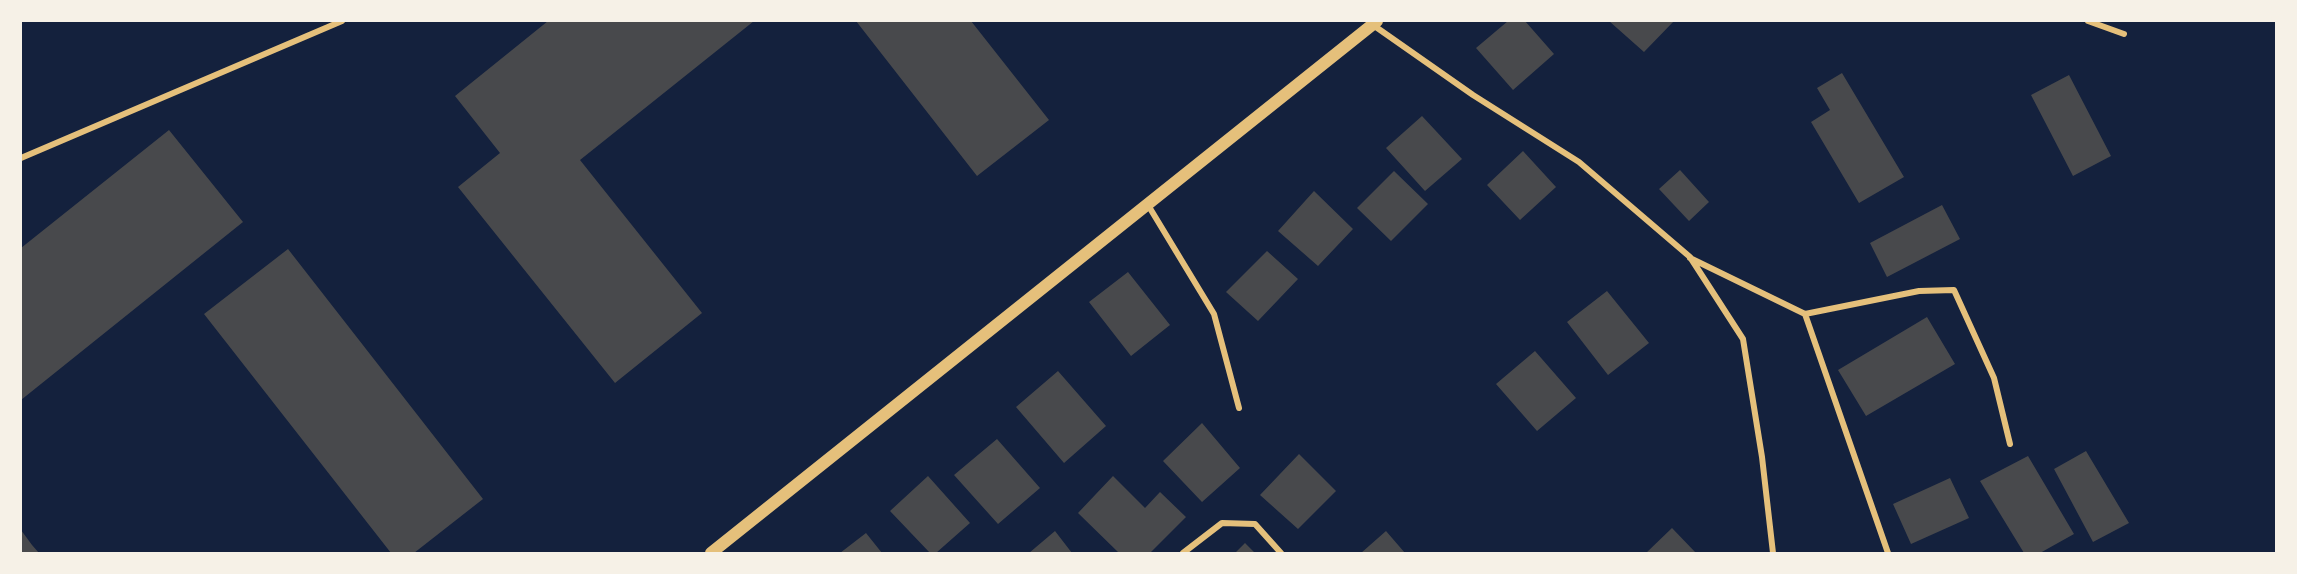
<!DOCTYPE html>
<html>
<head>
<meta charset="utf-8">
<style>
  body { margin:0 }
  #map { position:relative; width:2297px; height:574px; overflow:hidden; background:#14213d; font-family:Helvetica,sans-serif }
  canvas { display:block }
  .frame { position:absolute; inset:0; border:22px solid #f6f1e7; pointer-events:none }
</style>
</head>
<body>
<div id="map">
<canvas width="2297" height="574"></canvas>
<div class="frame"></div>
</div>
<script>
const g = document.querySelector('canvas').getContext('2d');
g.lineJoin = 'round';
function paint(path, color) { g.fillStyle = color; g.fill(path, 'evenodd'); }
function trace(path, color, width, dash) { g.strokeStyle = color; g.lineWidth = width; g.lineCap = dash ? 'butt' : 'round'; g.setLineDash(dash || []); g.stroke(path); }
const building = new Path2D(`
  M 548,21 L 754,21 L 580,160 L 702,313 L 615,383 L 458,187 L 500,153 L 455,96 Z
  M 856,21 L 971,21 L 1049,120 L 977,176 Z
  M 1508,21 L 1525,21 L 1554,54 L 1513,90 L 1476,48 Z
  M 1609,21 L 1674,21 L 1644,52 Z
  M 1842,73 L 1904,177 L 1859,203 L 1811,122 L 1830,110 L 1817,88 Z
  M 2069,75 L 2111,156 L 2073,176 L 2031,95 Z
  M 1422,116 L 1462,159 L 1425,191 L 1386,148 Z
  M 169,130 L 243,222 L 21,400 L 21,248 Z
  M 1523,151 L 1556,187 L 1520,220 L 1487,185 Z
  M 1680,170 L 1709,202 L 1689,221 L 1659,189 Z
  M 1394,171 L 1428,204 L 1391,241 L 1357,208 Z
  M 1314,191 L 1353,229 L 1318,266 L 1278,231 Z
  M 1942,205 L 1960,239 L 1887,277 L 1870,243 Z
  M 288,249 L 483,499 L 414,553 L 391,553 L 204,314 Z
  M 1267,251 L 1298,279 L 1258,321 L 1226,292 Z
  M 1128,272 L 1170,325 L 1131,356 L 1089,302 Z
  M 1607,291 L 1649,343 L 1608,375 L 1567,322 Z
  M 1927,317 L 1955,364 L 1866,416 L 1838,370 Z
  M 1535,351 L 1576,398 L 1537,431 L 1496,384 Z
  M 1058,371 L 1106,426 L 1064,463 L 1016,407 Z
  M 1202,423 L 1240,468 L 1202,502 L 1163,461 Z
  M 997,439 L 1040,488 L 998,524 L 954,475 Z
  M 2086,451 L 2129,523 L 2093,542 L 2054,469 Z
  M 1299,454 L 1336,491 L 1298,529 L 1260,495 Z
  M 2028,456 L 2074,534 L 2040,553 L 2024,553 L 1980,481 Z
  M 928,476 L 970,523 L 936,553 L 930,553 L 890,511 Z
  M 1113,476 L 1145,508 L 1160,492 L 1186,517 L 1150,553 L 1119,553 L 1078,513 Z
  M 1950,478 L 1969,518 L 1911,544 L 1893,504 Z
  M 1672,528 L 1696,553 L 1646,553 Z
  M 21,530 L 32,545 L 39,553 L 21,553 Z
  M 1055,531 L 1072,553 L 1029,553 Z
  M 1386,531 L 1405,553 L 1361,553 Z
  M 866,533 L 882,553 L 840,553 Z
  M 1245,543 L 1255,553 L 1235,553 Z`);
const minor = new Path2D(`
  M 2088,21 L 2124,34
  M 1373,25 L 1473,95 L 1579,162 L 1690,257 L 1743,339 L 1762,457 L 1773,553
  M 21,158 L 342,21
  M 1148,205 L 1214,314 L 1239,408
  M 1690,258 L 1805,314 L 1888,553
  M 1805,314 L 1919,291 L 1954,290 L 1994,378 L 2010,444
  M 1183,553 L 1222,523 L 1255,524 L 1281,553`);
const secondary = new Path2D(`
  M 711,553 L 1377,21`);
paint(building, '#48494c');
trace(minor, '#e5c07b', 6);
trace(secondary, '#e5c07b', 12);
</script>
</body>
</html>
